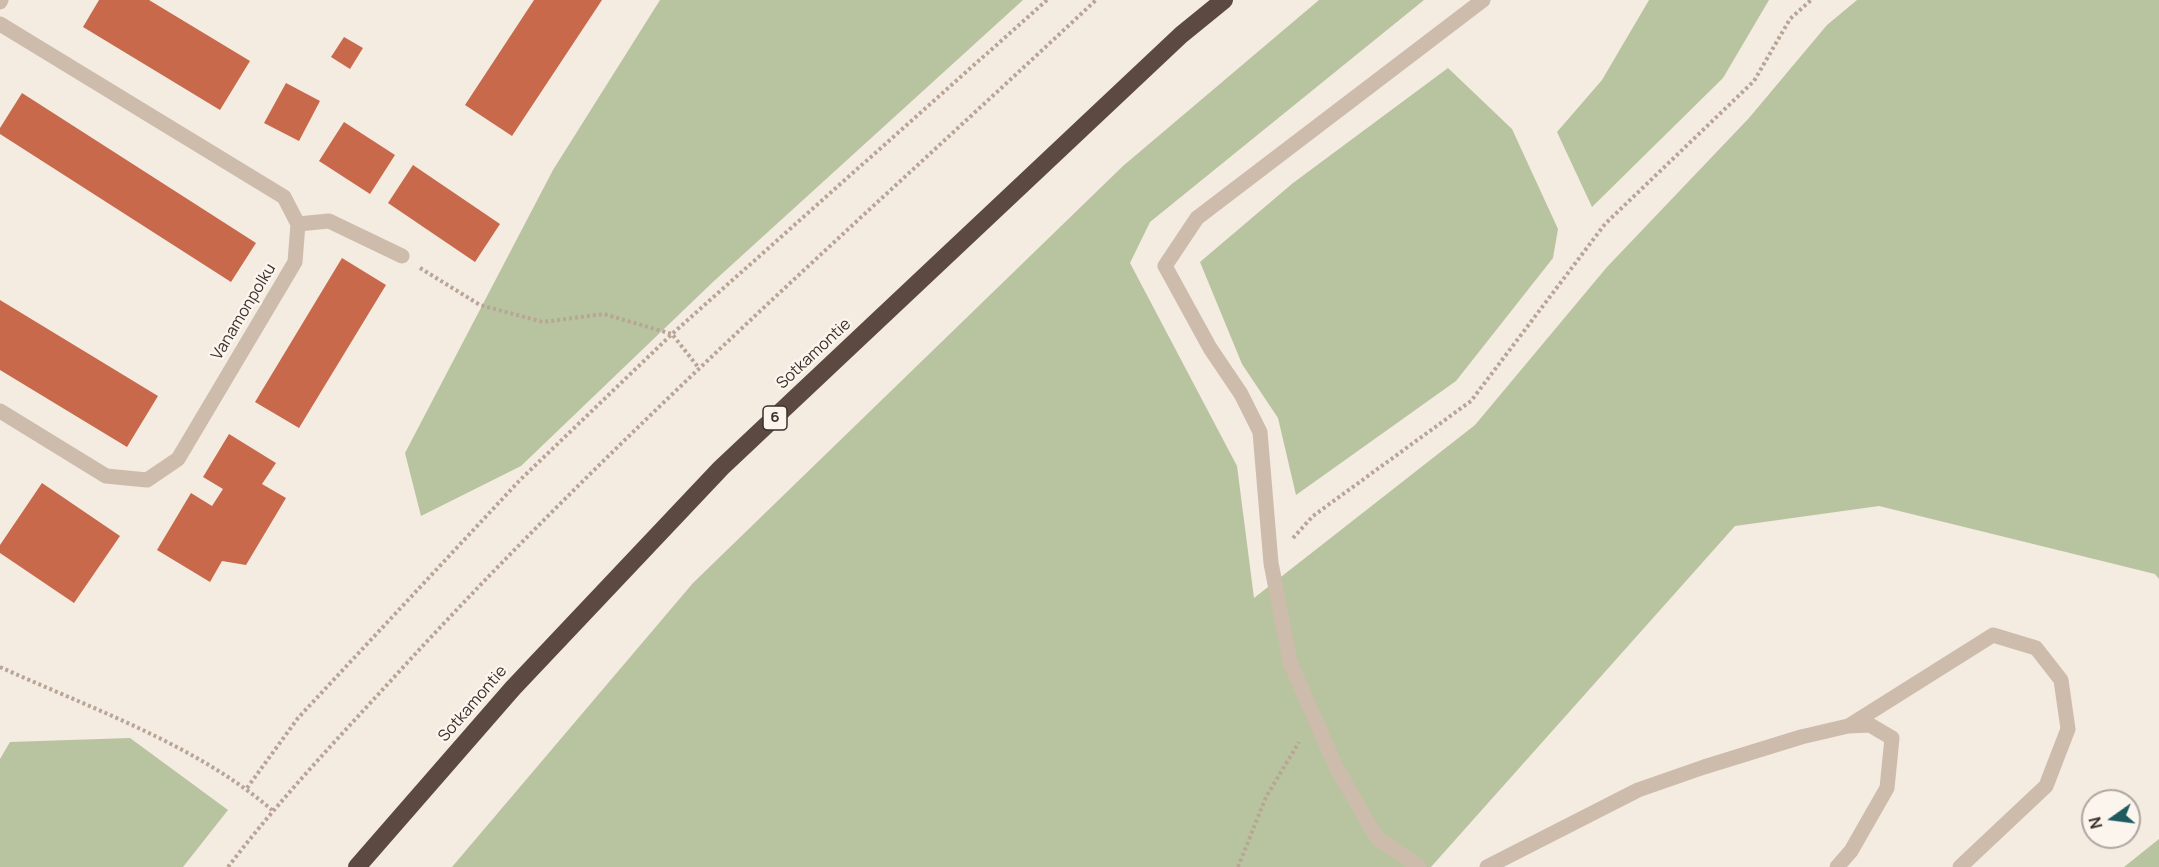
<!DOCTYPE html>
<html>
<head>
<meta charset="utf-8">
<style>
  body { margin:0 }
  #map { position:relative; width:2159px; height:867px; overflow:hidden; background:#f4ebe1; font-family:Manrope,sans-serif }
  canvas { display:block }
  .north { position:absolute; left:2081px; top:789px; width:60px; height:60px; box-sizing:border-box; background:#fbf5ee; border:2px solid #aea6a0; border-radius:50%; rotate:256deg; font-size:16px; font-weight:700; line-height:24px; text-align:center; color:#3b302b }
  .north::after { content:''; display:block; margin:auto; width:21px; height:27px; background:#1f5a5e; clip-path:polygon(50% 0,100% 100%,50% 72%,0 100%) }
</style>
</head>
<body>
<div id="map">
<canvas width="2159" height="867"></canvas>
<div class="north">N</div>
</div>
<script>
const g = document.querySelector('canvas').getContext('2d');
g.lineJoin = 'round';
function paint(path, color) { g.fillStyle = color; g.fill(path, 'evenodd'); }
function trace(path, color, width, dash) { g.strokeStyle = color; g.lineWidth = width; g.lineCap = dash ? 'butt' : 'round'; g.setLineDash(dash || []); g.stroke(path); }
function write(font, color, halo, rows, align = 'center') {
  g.font = font + ' Manrope,sans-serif'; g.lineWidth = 5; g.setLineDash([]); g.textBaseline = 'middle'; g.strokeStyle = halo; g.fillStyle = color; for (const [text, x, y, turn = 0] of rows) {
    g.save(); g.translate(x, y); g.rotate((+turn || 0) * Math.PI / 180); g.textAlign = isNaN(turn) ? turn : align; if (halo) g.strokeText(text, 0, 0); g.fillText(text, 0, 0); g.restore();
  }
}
const green = new Path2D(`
  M 660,0 L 1023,0 L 714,281 L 521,466 L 421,516 L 405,453 L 553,170 Z
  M 1319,0 L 1424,0 L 1150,222 L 1130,263 L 1237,466 L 1254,598 L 1475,425 L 1607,267 L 1749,118 L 1827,25 L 1857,0 L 2159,0 L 2159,579 L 2155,574 L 1879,506 L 1735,526 L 1431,867 L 452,867 L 693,583 L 1123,166 Z
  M 1649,0 L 1769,0 L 1723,78 L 1592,207 L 1557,132 L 1602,80 Z
  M 1448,68 L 1512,129 L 1558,229 L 1553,258 L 1456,381 L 1296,495 L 1278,418 L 1242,364 L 1200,262 L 1293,183 Z
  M 130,738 L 228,810 L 183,867 L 0,867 L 0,759 L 10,742 Z
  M 2159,839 L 2159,867 L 2124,867 Z`);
const building = new Path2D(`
  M 99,0 L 149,0 L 250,61 L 220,110 L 83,27 Z
  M 534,0 L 602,0 L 512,136 L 465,105 Z
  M 344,37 L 363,48 L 350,69 L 331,57 Z
  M 286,83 L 320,101 L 299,141 L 264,123 Z
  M 22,93 L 256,243 L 231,282 L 0,134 L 0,128 Z
  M 344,122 L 395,155 L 370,194 L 319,161 Z
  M 413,165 L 500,224 L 475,262 L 388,203 Z
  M 342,258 L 386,285 L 299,428 L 255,402 Z
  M 0,300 L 158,396 L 127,447 L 0,370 Z
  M 229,434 L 276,463 L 262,484 L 286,498 L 246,565 L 222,561 L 210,582 L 157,550 L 191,493 L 212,506 L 223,489 L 203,477 Z
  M 42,483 L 120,536 L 74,603 L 0,553 L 0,545 Z`);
const path = new Path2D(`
  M 420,268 L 480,305 L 543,322 L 604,314 L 672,334 L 698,367
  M 1293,538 L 1313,516 L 1471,401 L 1605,224 L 1754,81 L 1790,19 L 1811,0
  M 0,667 C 90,708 197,745 272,810
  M 247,788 L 298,718 L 520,480 L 672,334 L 1047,0
  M 228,867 C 283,795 346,730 407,663 C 623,428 863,218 1096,0
  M 1238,867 L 1266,797 L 1299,742`);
const minor = new Path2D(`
  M 0,2 L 1,0
  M 0,24 L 284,197 L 298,224 L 295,262 L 178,459 L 147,480 L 106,476 L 0,411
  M 298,224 L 329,221 L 402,256
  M 1850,725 L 1993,635 L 2036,648 L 2061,680 L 2068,729 L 2046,786 L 1960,867
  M 1419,867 L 1377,838 L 1336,767 L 1290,662 L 1271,563 L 1260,432 L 1241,394 L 1210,348 L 1165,266 L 1197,218 L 1483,0
  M 1487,867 L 1638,790 L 1704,767 L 1801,737 L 1848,726 L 1870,725 L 1892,738 L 1887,788 L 1851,851 L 1837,867`);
const highway = new Path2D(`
  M 357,867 L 513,688 L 721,468 L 1181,35 L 1224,0`);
const shields = [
  [775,418,24]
];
const shieldNames = [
  ["6",775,418]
];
const streetNames = [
  ["Vanamonpolku",244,312,-59],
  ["Sotkamontie",814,354,-43],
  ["Sotkamontie",473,704,-49]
];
paint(green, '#b8c4a0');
paint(building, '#c8694b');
trace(path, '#b9a596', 4, [3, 3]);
trace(minor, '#cdbbac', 15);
trace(highway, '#5c4a42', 18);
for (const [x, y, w] of shields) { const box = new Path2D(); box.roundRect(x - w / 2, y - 12, w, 24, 4.5); g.fillStyle = '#fbf5ee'; g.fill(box); trace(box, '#3b302b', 1.5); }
write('bold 15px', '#3b302b', null, shieldNames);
write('16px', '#3b302b', '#fbf5ee', streetNames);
</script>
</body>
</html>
